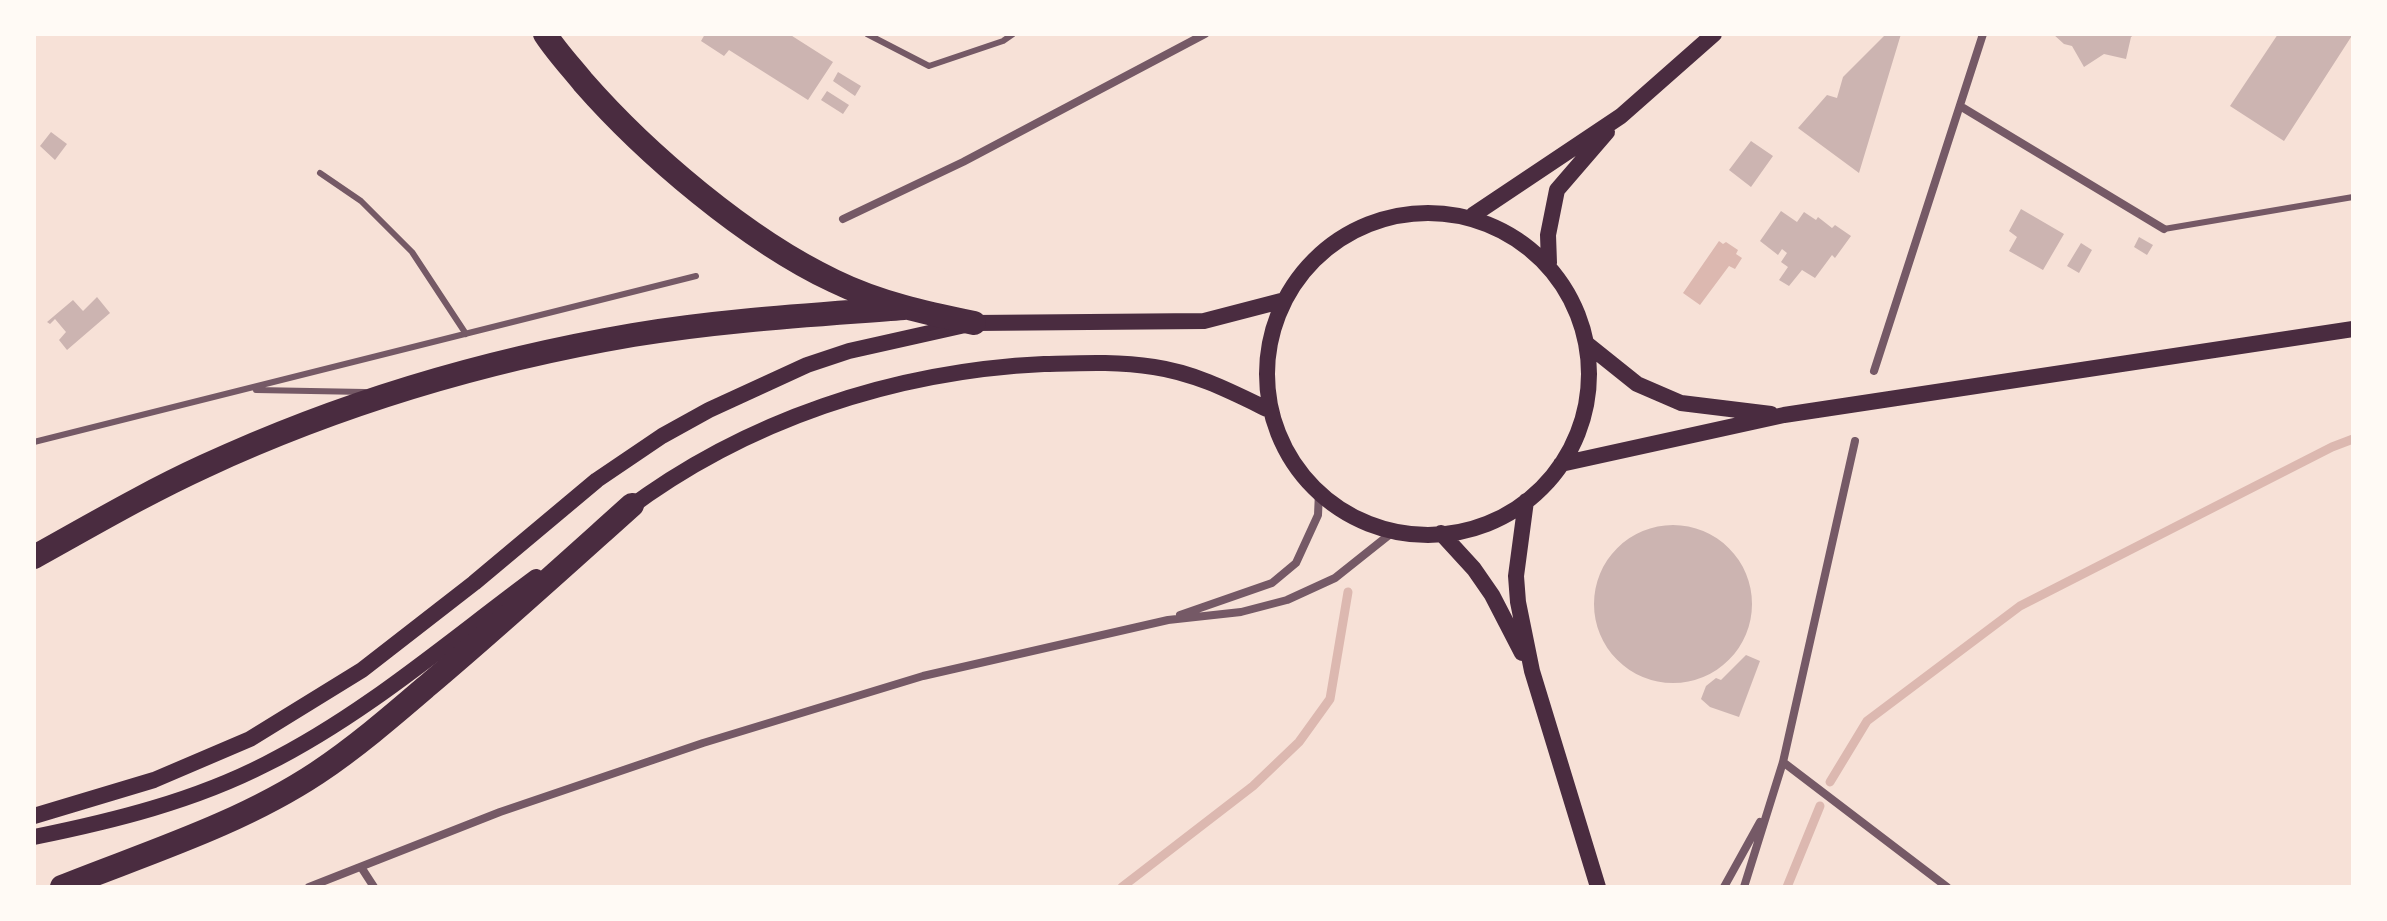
<!DOCTYPE html>
<html>
<head>
<meta charset="utf-8">
<style>
  body { margin:0 }
  #map { position:relative; width:2387px; height:921px; overflow:hidden; background:#f7e1d7; font-family:Montserrat,sans-serif }
  canvas { display:block }
  .frame { position:absolute; inset:0; border:36px solid #fffaf5; pointer-events:none }
</style>
</head>
<body>
<div id="map">
<canvas width="2387" height="921"></canvas>
<div class="frame"></div>
</div>
<script>
const g = document.querySelector('canvas').getContext('2d');
g.lineJoin = 'round';
function paint(path, color) { g.fillStyle = color; g.fill(path, 'evenodd'); }
function trace(path, color, width, dash) { g.strokeStyle = color; g.lineWidth = width; g.lineCap = dash ? 'butt' : 'round'; g.setLineDash(dash || []); g.stroke(path); }
const water = new Path2D(`
  M 1719,241 L 1723,244 L 1726,242 L 1738,250 L 1736,254 L 1742,258 L 1735,269 L 1729,266 L 1700,305 L 1683,293 Z`);
const stream = new Path2D(`
  M 1830,782 L 1867,721 L 2020,606 L 2332,447 L 2353,439
  M 1122,887 L 1253,786 L 1299,742 L 1330,699 L 1348,592
  M 1787,887 L 1820,806`);
const building = new Path2D(`
  M 705,34 L 789,34 L 833,62 L 808,100 L 729,50 L 724,56 L 701,41 Z
  M 1886,34 L 1901,34 L 1859,173 L 1798,128 L 1827,95 L 1837,98 L 1843,77 Z
  M 2053,34 L 2135,34 L 2131,37 L 2126,59 L 2104,54 L 2084,67 L 2072,46 L 2064,44 Z
  M 2278,34 L 2353,34 L 2284,141 L 2230,106 Z
  M 838,72 L 861,86 L 855,96 L 833,81 Z
  M 827,91 L 849,105 L 843,114 L 821,100 Z
  M 51,132 L 67,144 L 55,160 L 40,146 Z
  M 1751,141 L 1773,156 L 1751,187 L 1729,170 Z
  M 2021,209 L 2064,234 L 2043,270 L 2009,251 L 2017,237 L 2009,231 Z
  M 1781,211 L 1797,222 L 1804,212 L 1816,220 L 1818,217 L 1832,228 L 1835,225 L 1851,236 L 1835,258 L 1832,255 L 1815,278 L 1802,270 L 1789,286 L 1779,280 L 1788,267 L 1781,262 L 1787,253 L 1782,249 L 1778,255 L 1760,241 Z
  M 2139,237 L 2153,245 L 2147,255 L 2134,247 Z
  M 2081,243 L 2092,250 L 2079,273 L 2067,266 Z
  M 97,297 L 110,313 L 67,350 L 59,340 L 66,332 L 55,319 L 50,324 L 47,322 L 73,300 L 83,311 Z
  M1594 604a79 79 0 1 1 158 0a79 79 0 1 1-158 0Z
  M 1746,655 L 1760,661 L 1739,717 L 1710,707 L 1701,699 L 1706,686 L 1716,678 L 1721,680 Z`);
const service = new Path2D(`
  M 867,34 L 929,66 L 1003,41 L 1013,34
  M 320,173 L 361,201 L 412,252 L 466,334
  M 2164,229 L 2353,197
  M 256,390 L 365,392
  M 34,442 L 696,276`);
const minor = new Path2D(`
  M 1960,106 L 2164,229
  M 843,219 L 963,162 L 1205,34
  M 1874,371 L 1983,34
  M 1180,615 L 1272,583 L 1296,563 L 1318,515 L 1319,492
  M 1783,762 L 1947,887
  M 361,867 L 374,887
  M 309,887 L 500,812 L 703,743 L 923,676 L 1168,620 L 1241,612 L 1287,600 L 1335,578 L 1389,535
  M 1724,887 L 1760,822
  M 1744,887 L 1783,762 L 1855,441`);
const secondary = new Path2D(`
  M1267 374a161 161 0 1 1 322 0a161 161 0 1 1-322 0Z
  M 1473,215 L 1621,116 L 1714,34
  M 1549,263 L 1548,235 L 1557,190 L 1607,132
  M 1587,344 L 1637,384 L 1681,403 L 1771,414
  M 1561,464 L 1784,415 L 2353,329
  M 1526,501 L 1516,576 L 1518,602 L 1532,671 L 1598,887
  M 625,511 C 746,420 894,371 1044,364 C 1081,363 1117,361 1154,367 C 1195,373 1230,391 1267,409
  M 1441,533 L 1474,569 L 1492,595 L 1522,653
  M 34,816 L 154,780 L 250,739 L 362,670 L 474,583 L 597,480 L 662,436 L 709,410 L 807,365 L 849,351 L 974,323 L 1204,321 L 1281,301
  M 34,837 C 113,821 194,801 266,764 C 364,715 448,642 536,577`);
const motorway = new Path2D(`
  M 545,34 C 556,51 570,66 583,82 C 646,154 747,240 834,281 C 879,303 926,313 974,323
  M 34,557 C 90,526 146,493 205,466 C 339,404 487,360 633,335 C 722,320 814,315 904,308
  M 62,887 C 147,853 240,824 317,773 C 356,747 392,716 427,686 C 497,627 564,566 632,505`);
paint(water, '#dcb8b0');
trace(stream, '#dcb8b0', 9);
paint(building, '#ccb4b1');
trace(service, '#755966', 6);
trace(minor, '#755966', 8);
trace(secondary, '#4a2c40', 16);
trace(motorway, '#4a2c40', 24);
</script>
</body>
</html>
